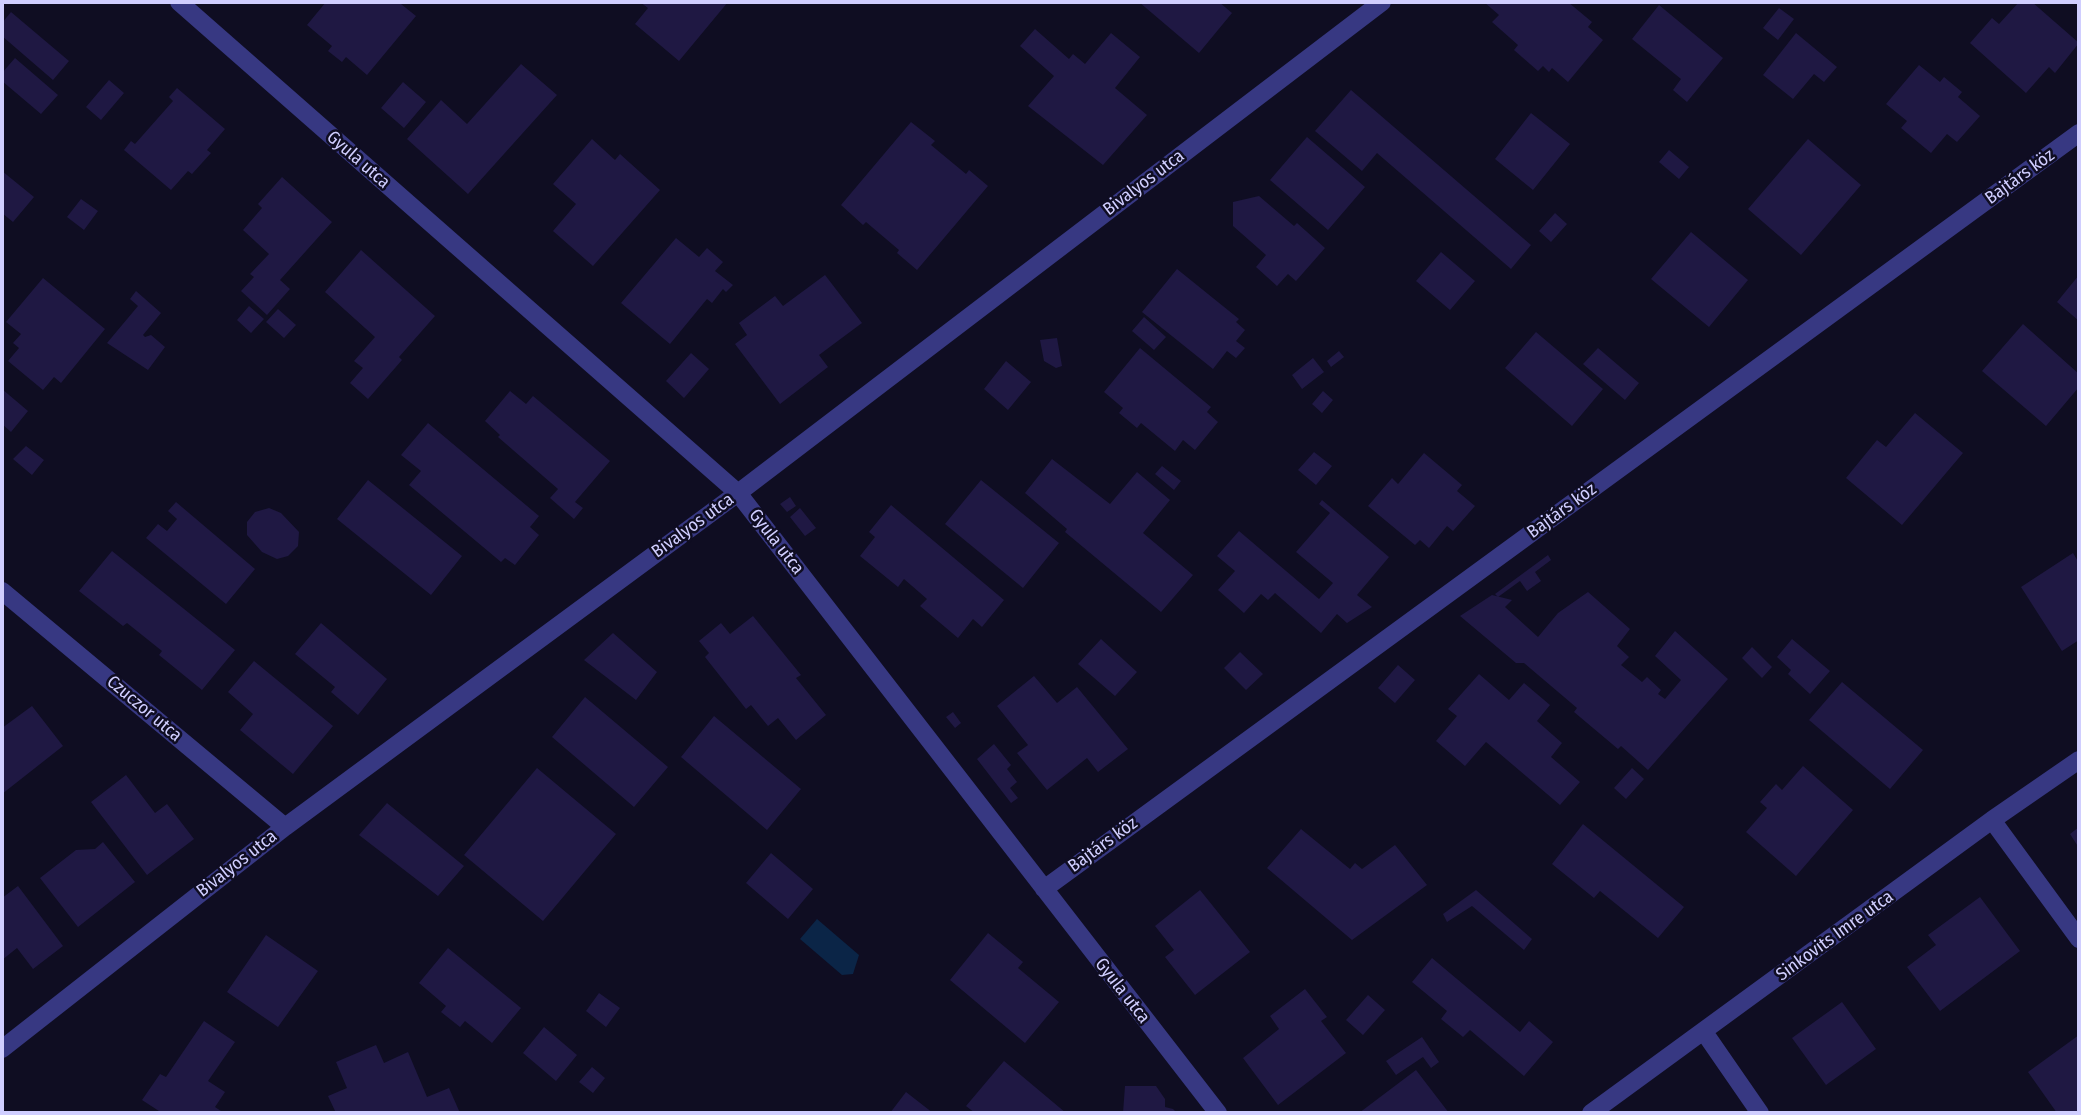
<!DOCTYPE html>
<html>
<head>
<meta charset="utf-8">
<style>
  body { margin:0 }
  #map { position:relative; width:2081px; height:1115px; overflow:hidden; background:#0f0d22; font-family:"Fira Sans Condensed",sans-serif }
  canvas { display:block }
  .frame { position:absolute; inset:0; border:4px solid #d0ceff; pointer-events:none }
</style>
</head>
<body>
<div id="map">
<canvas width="2081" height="1115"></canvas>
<div class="frame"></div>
</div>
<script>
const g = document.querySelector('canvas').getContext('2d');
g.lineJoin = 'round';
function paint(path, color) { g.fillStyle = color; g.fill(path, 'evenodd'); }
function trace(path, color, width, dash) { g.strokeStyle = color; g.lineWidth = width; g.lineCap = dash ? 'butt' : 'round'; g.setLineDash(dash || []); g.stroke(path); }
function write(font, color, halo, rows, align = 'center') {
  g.font = font + ' "Fira Sans Condensed",sans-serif'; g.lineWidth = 5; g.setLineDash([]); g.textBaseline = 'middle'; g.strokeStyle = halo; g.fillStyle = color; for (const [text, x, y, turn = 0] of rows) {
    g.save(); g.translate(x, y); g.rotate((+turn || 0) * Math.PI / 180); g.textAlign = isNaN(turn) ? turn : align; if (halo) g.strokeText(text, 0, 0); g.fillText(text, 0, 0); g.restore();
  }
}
const water = new Path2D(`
  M 817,919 L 859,955 L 853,974 L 842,975 L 800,939 Z`);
const building = new Path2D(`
  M 326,2 L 403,2 L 401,4 L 416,16 L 367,75 L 346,57 L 342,62 L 328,51 L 332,46 L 307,25 Z
  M 640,2 L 728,2 L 679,61 L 635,24 L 648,8 Z
  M 1139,2 L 1219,2 L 1232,13 L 1199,53 Z
  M 1484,2 L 1568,2 L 1592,22 L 1588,27 L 1603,40 L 1568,82 L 1552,68 L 1549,72 L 1543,66 L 1538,71 L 1514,50 L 1518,45 L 1492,22 L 1499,15 Z
  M 2019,2 L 2032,2 L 2079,43 L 2055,73 L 2049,67 L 2026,93 L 1970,43 L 1992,18 L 1999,24 Z
  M 1659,5 L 1723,58 L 1687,102 L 1673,90 L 1681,79 L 1632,39 Z
  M 1779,8 L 1794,19 L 1778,40 L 1763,28 Z
  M 11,12 L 69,61 L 53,80 L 2,36 L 2,23 Z
  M 1035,29 L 1069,59 L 1073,54 L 1085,64 L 1111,33 L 1140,57 L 1115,88 L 1147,115 L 1103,165 L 1028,106 L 1054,76 L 1020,46 Z
  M 1796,33 L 1837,67 L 1824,82 L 1814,74 L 1793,99 L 1763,75 Z
  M 15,58 L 58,95 L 41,114 L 2,81 L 2,73 Z
  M 521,64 L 557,95 L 468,194 L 407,139 L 441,100 L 467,124 Z
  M 1919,65 L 1940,82 L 1944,77 L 1962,92 L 1958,97 L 1980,116 L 1957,142 L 1947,134 L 1931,153 L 1901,128 L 1907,121 L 1886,104 Z
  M 109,80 L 124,93 L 101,120 L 86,107 Z
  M 403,82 L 426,102 L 404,128 L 381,108 Z
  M 177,88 L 225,129 L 207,150 L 211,153 L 192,174 L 188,171 L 171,190 L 124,150 L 131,141 L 135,144 L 173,101 L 169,97 Z
  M 1351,90 L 1531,245 L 1511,269 L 1377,153 L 1362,171 L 1315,131 Z
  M 1531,113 L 1570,144 L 1533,190 L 1495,159 Z
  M 911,122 L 935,141 L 931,145 L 966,174 L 969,170 L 988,186 L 917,270 L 897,253 L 899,250 L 866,222 L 863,225 L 841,205 Z
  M 1307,137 L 1365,187 L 1328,230 L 1270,180 Z
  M 592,139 L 615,160 L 620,154 L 660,190 L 593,266 L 553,231 L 576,204 L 553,184 Z
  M 1808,139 L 1861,185 L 1801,255 L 1748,209 Z
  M 1669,150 L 1689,167 L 1679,179 L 1659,162 Z
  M 2,171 L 34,197 L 13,222 L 2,213 Z
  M 282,177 L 332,222 L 280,280 L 290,289 L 267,315 L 241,291 L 254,277 L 250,274 L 269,254 L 243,230 L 262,208 L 258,204 Z
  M 1259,196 L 1294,226 L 1297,223 L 1325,248 L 1296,281 L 1288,274 L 1277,286 L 1256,267 L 1266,255 L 1233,226 L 1233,202 Z
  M 81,199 L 98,211 L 84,230 L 67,217 Z
  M 1555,213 L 1567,224 L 1551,242 L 1539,231 Z
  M 1691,232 L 1748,280 L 1709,327 L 1651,279 Z
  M 676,238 L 699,257 L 707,248 L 723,262 L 715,271 L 733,285 L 726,292 L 723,289 L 712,303 L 707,299 L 670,344 L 621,303 Z
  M 361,250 L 435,316 L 399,357 L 402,360 L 368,399 L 350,383 L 363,368 L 354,361 L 375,337 L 325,292 Z
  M 1441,252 L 1475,281 L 1450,310 L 1416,281 Z
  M 1177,269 L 1239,319 L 1236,322 L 1245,330 L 1236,341 L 1245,348 L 1236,358 L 1227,351 L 1213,369 L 1142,312 Z
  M 825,275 L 862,323 L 819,355 L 828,367 L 780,404 L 735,344 L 747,335 L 739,323 L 775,296 L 783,306 Z
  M 2079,275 L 2079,321 L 2057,302 Z
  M 43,278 L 105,329 L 61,383 L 54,377 L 43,390 L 8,361 L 19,348 L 13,343 L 21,334 L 6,322 Z
  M 136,291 L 161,313 L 143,335 L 145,337 L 151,335 L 165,347 L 148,370 L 107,343 L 138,306 L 130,299 Z
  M 249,306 L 264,319 L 251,333 L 237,320 Z
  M 278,309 L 296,325 L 284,338 L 266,322 Z
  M 1144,317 L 1166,337 L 1154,350 L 1132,331 Z
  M 2023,324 L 2079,374 L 2079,387 L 2046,426 L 1982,371 Z
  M 1536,332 L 1603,389 L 1572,426 L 1505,368 Z
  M 1057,338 L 1062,366 L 1056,368 L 1044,361 L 1040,340 Z
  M 1140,348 L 1211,407 L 1207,412 L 1218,422 L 1195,450 L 1183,440 L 1175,451 L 1141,423 L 1137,428 L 1119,413 L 1123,408 L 1104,392 Z
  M 1598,348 L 1639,383 L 1625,400 L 1583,364 Z
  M 1339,351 L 1344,357 L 1331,367 L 1327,361 Z
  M 691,353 L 709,369 L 684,398 L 666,381 Z
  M 1313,358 L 1324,372 L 1302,389 L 1292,375 Z
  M 1006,361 L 1031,382 L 1008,410 L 984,389 Z
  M 2,389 L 28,411 L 11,432 L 2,424 Z
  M 510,391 L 526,404 L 533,396 L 610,461 L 575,502 L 583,508 L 574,519 L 550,498 L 558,489 L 498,437 L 500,435 L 485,421 Z
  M 1323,391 L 1333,400 L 1322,413 L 1312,404 Z
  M 1915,413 L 1963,453 L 1902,525 L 1846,478 L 1877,440 L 1886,447 Z
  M 428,423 L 539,516 L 530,527 L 539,535 L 515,565 L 505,558 L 501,562 L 409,485 L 421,471 L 401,455 Z
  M 26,446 L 44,460 L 32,475 L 13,459 Z
  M 1314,452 L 1332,466 L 1316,485 L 1298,470 Z
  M 1424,453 L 1462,485 L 1457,491 L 1475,506 L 1453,531 L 1447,526 L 1429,548 L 1420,540 L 1415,545 L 1368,506 L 1392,478 L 1398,484 Z
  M 1052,459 L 1110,504 L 1137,472 L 1170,500 L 1143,533 L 1193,575 L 1161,612 L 1065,532 L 1067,529 L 1025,493 Z
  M 1162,466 L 1181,481 L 1174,490 L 1155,474 Z
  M 368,480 L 462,556 L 431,595 L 337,519 Z
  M 981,480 L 1059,543 L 1023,588 L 945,524 Z
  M 790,497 L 796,506 L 787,512 L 780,504 Z
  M 1322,500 L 1389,557 L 1357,595 L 1372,607 L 1347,623 L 1337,614 L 1321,633 L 1275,593 L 1268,600 L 1261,594 L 1244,613 L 1218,590 L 1235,571 L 1217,556 L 1239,531 L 1319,599 L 1333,583 L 1296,552 L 1330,513 L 1319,504 Z
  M 176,502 L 255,569 L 226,604 L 146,538 L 158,524 L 167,531 L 177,519 L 168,511 Z
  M 891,505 L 1004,600 L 982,627 L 973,619 L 958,638 L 920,606 L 927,599 L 904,579 L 898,587 L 860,556 L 875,537 L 869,532 Z
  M 269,508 L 281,513 L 299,532 L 298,546 L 288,556 L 277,559 L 262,552 L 247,535 L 247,522 L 255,512 Z
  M 800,508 L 816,528 L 805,536 L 790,517 Z
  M 112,551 L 235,650 L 202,690 L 159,655 L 162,651 L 127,623 L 123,626 L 79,591 Z
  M 2073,553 L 2079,563 L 2079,640 L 2062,651 L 2021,587 Z
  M 1548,555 L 1551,560 L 1535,572 L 1541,581 L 1527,591 L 1520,581 L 1498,597 L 1495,594 Z
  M 1588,592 L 1630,629 L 1617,646 L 1629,657 L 1621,665 L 1642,682 L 1647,677 L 1661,690 L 1658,694 L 1665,699 L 1681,680 L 1655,656 L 1675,631 L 1728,679 L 1648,770 L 1621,746 L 1618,749 L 1574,712 L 1577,708 L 1524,663 L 1516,663 L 1460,616 L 1492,595 L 1512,600 L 1505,607 L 1538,637 L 1558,613 Z
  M 753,616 L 801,675 L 796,678 L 826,715 L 796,740 L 778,718 L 768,726 L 751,705 L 746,709 L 705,657 L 709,653 L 699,641 L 721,623 L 730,634 Z
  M 321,623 L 387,679 L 358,715 L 331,692 L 335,687 L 295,654 Z
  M 613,633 L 657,672 L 636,700 L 584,660 Z
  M 1101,639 L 1137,672 L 1115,696 L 1078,664 Z
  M 1792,639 L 1830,671 L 1810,694 L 1788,674 L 1791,670 L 1777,657 Z
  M 1752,647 L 1772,667 L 1762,678 L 1742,658 Z
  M 1240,652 L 1263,674 L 1246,690 L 1224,668 Z
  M 254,661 L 333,726 L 293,774 L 240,730 L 253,714 L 228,692 Z
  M 1398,665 L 1415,680 L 1395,703 L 1378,688 Z
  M 1479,674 L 1509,700 L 1524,683 L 1550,705 L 1537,721 L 1562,743 L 1551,757 L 1580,782 L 1560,805 L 1486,742 L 1465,766 L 1436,741 L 1457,716 L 1448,709 Z
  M 1034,676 L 1057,703 L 1077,687 L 1128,749 L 1098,772 L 1087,758 L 1047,790 L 1017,753 L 1028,745 L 997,706 Z
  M 1842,682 L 1923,750 L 1890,789 L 1809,720 Z
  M 585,697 L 668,767 L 634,807 L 552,737 Z
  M 32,706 L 63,746 L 2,794 L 2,728 Z
  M 953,712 L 961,723 L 955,728 L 946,717 Z
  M 714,716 L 801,789 L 767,830 L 681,757 Z
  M 994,744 L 1011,765 L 1007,769 L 1017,782 L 1010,788 L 1018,798 L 1011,803 L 977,759 Z
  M 1803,766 L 1853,810 L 1796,876 L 1746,832 L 1767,808 L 1760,802 L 1776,784 L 1782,790 Z
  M 537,768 L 616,834 L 543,921 L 464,855 Z
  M 1632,768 L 1644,779 L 1626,799 L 1614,788 Z
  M 126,775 L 155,813 L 167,804 L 194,839 L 147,875 L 91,802 Z
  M 387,803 L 464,866 L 438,896 L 359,835 Z
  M 1583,824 L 1684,907 L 1658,938 L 1600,891 L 1594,898 L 1552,864 Z
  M 2079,827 L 2079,848 L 2070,834 Z
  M 1301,829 L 1350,869 L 1355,863 L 1362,869 L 1395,845 L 1427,885 L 1352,940 L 1267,868 Z
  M 103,842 L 135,882 L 78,927 L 40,878 L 76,850 L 95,849 Z
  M 771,853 L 813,889 L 788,919 L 746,883 Z
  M 18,886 L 63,946 L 33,969 L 17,948 L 2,960 L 2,898 Z
  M 1200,890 L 1250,952 L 1195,995 L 1165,957 L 1174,950 L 1155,926 Z
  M 1476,890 L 1532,939 L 1524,950 L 1472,906 L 1447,922 L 1443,914 Z
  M 1980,897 L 2020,951 L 1940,1011 L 1907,967 L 1936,945 L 1928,935 Z
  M 988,933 L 1023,962 L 1018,968 L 1059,1002 L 1025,1043 L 950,980 Z
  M 266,935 L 318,971 L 278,1027 L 227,992 Z
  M 448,948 L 521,1008 L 492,1043 L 465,1021 L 460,1027 L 441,1012 L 446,1006 L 419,983 Z
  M 1432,958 L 1520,1032 L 1529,1021 L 1553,1042 L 1524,1076 L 1470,1030 L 1463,1037 L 1441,1019 L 1447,1011 L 1412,982 Z
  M 1305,989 L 1327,1017 L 1321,1021 L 1346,1053 L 1278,1105 L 1243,1058 L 1279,1029 L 1270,1016 Z
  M 599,993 L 620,1008 L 606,1027 L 586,1011 Z
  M 1368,995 L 1385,1010 L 1363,1035 L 1346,1020 Z
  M 1842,1002 L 1876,1049 L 1826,1085 L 1792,1038 Z
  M 204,1021 L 235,1042 L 208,1081 L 225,1092 L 215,1107 L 224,1113 L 162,1113 L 142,1100 L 160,1074 L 166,1077 Z
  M 544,1027 L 577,1055 L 556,1081 L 523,1053 Z
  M 2079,1035 L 2079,1113 L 2057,1113 L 2028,1072 Z
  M 1422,1037 L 1439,1062 L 1431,1068 L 1423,1057 L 1396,1075 L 1386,1061 Z
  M 376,1045 L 384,1063 L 408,1052 L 427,1097 L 449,1088 L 460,1113 L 336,1113 L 328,1096 L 347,1088 L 336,1062 Z
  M 1004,1061 L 1066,1113 L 975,1113 L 966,1106 Z
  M 592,1067 L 605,1078 L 593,1093 L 579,1082 Z
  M 1416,1070 L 1449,1113 L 1359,1113 Z
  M 1125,1086 L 1156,1086 L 1165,1099 L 1165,1107 L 1173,1109 L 1177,1113 L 1123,1113 Z
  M 906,1092 L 933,1113 L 890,1113 Z`);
const minor = new Path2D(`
  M 179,2 L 738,493 L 1218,1113
  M 2,591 L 285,827
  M 1992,820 L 2079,939
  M 1044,889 L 2079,133
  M 1704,1032 L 1760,1113
  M 2,1049 L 285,827 L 738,493 L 1382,2
  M 1591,1113 L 1992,820 L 2079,760`);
const streetNames = [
  ["Gyula utca",358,160,41],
  ["Bajtárs köz",2020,177,-36],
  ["Bivalyos utca",1144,183,-37],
  ["Bajtárs köz",1562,511,-36],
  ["Bivalyos utca",693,526,-36],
  ["Gyula utca",776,542,52],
  ["Czuczor utca",144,709,40],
  ["Bajtárs köz",1103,845,-36],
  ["Bivalyos utca",237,864,-38],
  ["Sinkovits Imre utca",1835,936,-36],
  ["Gyula utca",1122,991,52]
];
paint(water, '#0b2547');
paint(building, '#1f1843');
trace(minor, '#373882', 18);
write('18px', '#d0ceff', '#0f0d22', streetNames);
</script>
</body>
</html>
